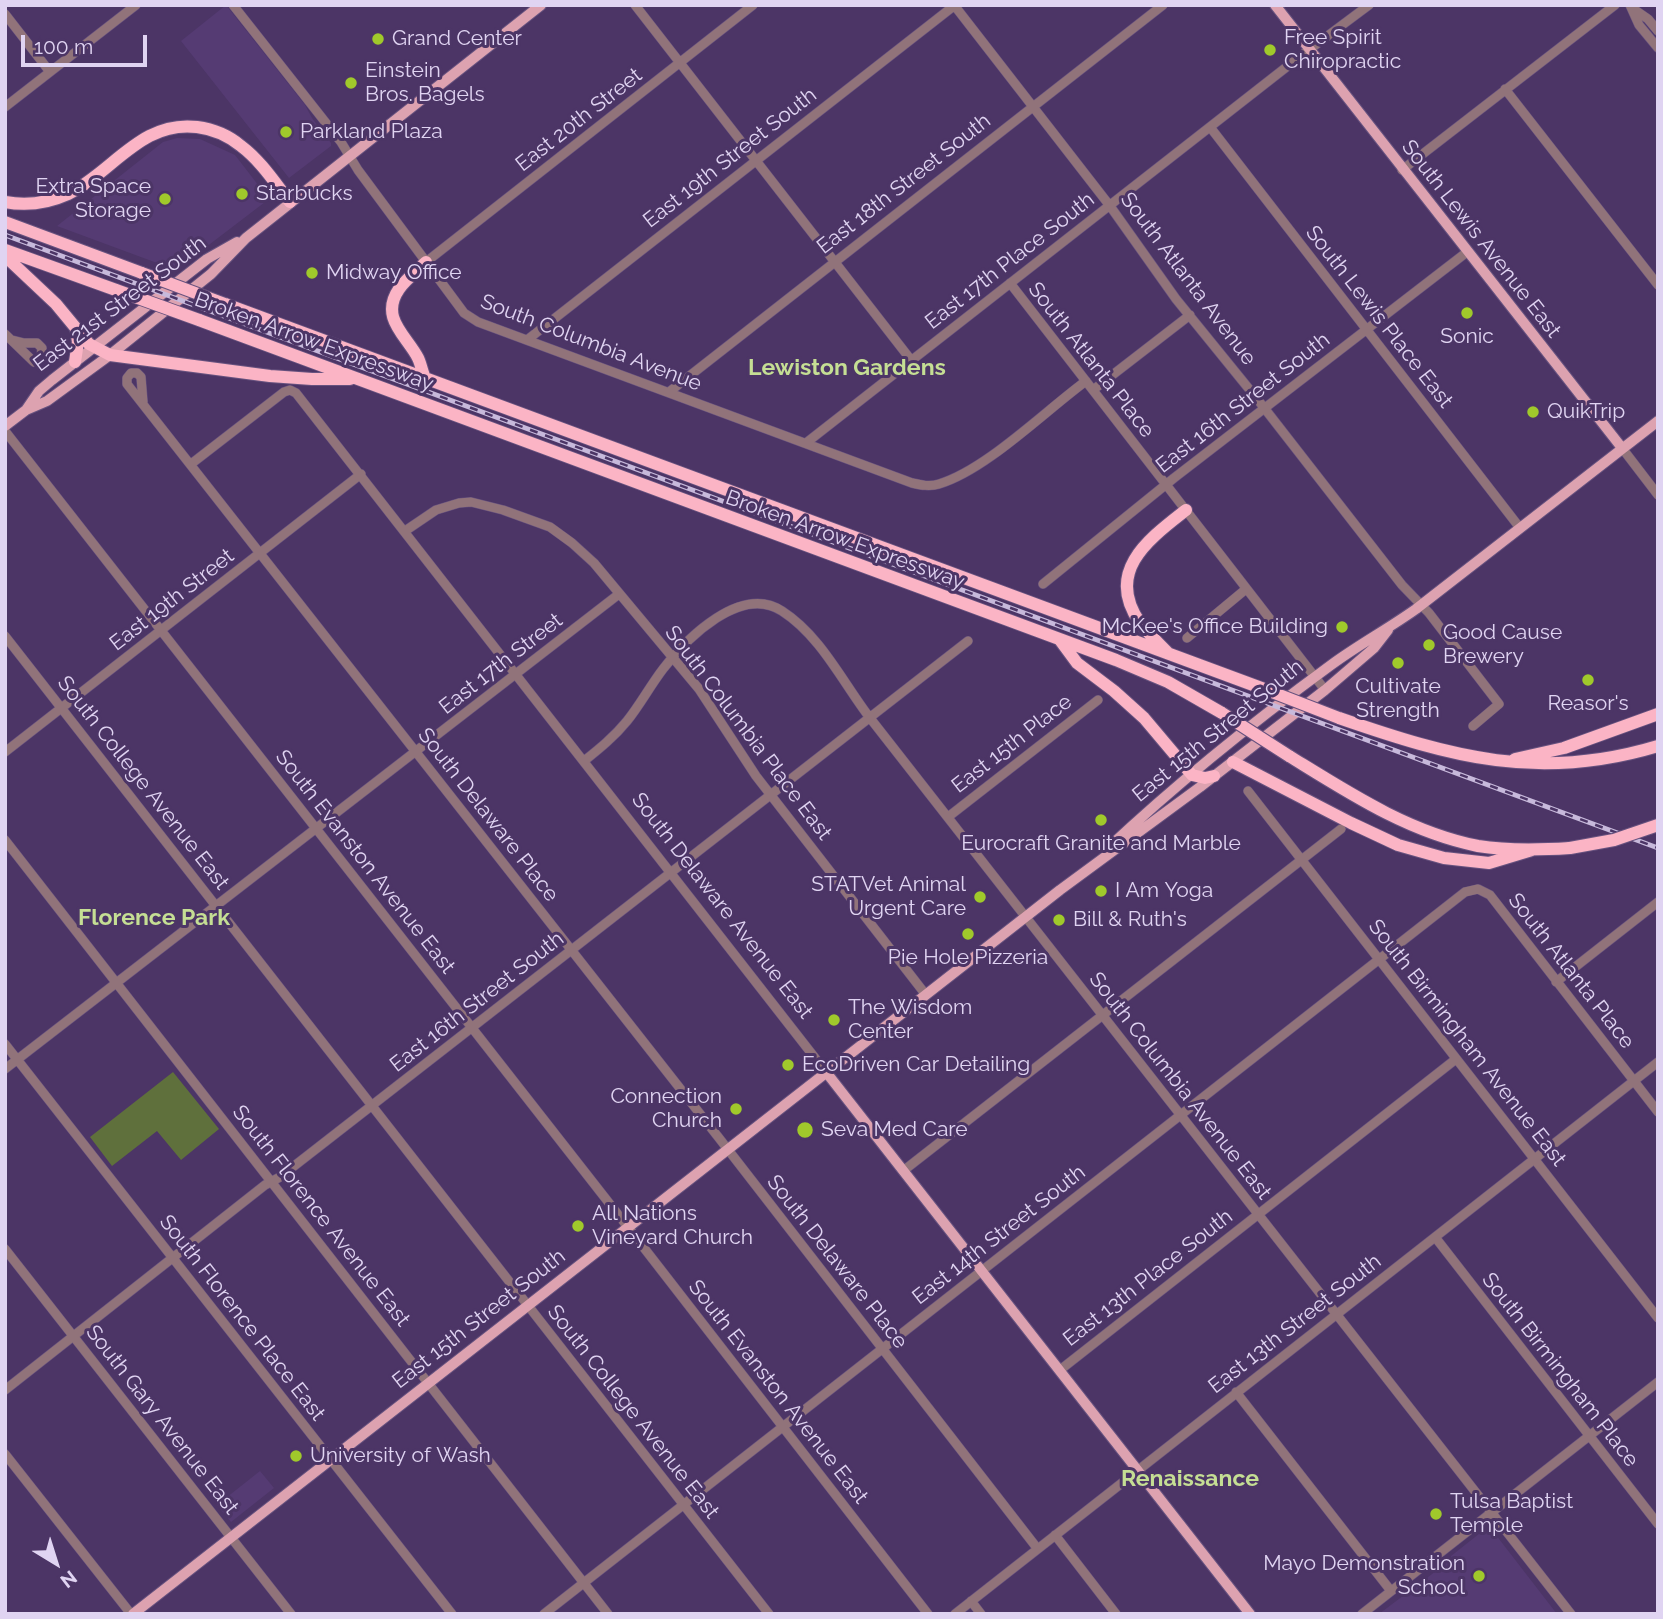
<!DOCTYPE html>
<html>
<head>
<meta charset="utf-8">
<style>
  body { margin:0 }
  #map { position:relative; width:1663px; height:1619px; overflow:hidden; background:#4c3566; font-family:Raleway,sans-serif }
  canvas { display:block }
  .frame { position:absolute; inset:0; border:7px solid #e0d4f2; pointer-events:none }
  .north { position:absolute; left:21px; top:1528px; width:70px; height:70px; -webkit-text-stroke:5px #4c3566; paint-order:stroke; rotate:142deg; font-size:19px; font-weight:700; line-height:28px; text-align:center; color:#e0d4f2 }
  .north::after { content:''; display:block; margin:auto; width:24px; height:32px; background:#e0d4f2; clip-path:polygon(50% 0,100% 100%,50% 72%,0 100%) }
  .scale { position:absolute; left:21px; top:35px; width:126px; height:32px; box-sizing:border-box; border:4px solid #e0d4f2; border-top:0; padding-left:9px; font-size:21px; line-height:24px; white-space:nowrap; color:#e0d4f2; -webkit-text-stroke:5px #4c3566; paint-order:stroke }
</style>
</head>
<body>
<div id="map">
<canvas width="1663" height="1619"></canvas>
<div class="frame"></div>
<div class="north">N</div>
<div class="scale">100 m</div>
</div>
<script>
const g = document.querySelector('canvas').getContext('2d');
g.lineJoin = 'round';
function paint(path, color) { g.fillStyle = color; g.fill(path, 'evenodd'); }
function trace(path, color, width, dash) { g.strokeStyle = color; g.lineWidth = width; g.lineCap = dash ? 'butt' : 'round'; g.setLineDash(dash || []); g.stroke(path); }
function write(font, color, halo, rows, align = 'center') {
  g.font = font + ' Raleway,sans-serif'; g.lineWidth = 6; g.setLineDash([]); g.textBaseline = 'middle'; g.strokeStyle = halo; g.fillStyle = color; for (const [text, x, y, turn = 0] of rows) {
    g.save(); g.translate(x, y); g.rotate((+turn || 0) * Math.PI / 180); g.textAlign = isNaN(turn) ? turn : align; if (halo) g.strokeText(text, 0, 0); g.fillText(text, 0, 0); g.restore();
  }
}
const built = new Path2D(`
  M 226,5 L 305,105 L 312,118 L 331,143 L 331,146 L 289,178 L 181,41 Z
  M 177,138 L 200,139 L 235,155 L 269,199 L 176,270 L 57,226 L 163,142 Z
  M 260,1471 L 274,1488 L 231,1522 L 217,1505 Z
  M 1489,1526 L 1557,1614 L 1379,1614 L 1452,1559 L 1451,1556 Z`);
const green = new Path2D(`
  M 173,1072 L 219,1129 L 181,1160 L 157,1131 L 112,1166 L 90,1137 Z`);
const minor = new Path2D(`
  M 233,5 L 341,142 L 358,170 L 464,313 L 478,322 L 912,483 C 921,485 930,487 939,484 C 986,470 1045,411 1086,381
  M 635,5 L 911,360
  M 954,5 L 1110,206 L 1176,299 L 1258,400 L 1402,585 L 1429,613 L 1499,704 L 1473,726
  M 1630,5 L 1639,25 L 1658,48
  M 1635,10 L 1648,19 L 1658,31
  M 5,14 L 50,72
  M 1505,89 L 1658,285
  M 5,107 L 136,5
  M 1210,127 L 1520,528
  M 1402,170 L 1615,5
  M 426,262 L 753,5
  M 1010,283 L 1325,690
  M 5,334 L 34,362 L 41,356 L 42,348 L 37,343 L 24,343 L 12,340
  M 527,340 L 955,5
  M 1093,390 L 1190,315
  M 669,392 L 1163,5
  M 143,402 L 141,377 L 137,373 L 131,373 L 127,378 L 127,384 L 719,1138 L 1037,1548
  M 5,431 L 620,1217 L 928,1614
  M 806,443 L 1298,58 L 1369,5
  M 1622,448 L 1658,495
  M 191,464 L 284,392 L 290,390 L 296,393 L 826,1072
  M 405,531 L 436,510 L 459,503 L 471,502 L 503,510 L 550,527 L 572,543 L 594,563 L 699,689 L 756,776 L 926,995
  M 1043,584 L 1174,478 L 1467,252
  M 5,636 L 769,1614
  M 1187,638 L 1246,589
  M 5,752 L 361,474
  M 584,761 C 599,749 614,737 627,721 C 640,705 650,686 663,669 C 687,638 741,584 782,611 C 821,636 843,683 870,718 L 1571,1614
  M 1248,791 L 1658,1318
  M 948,817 L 1098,700
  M 5,840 L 608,1614
  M 1556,982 L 1658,902
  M 5,1044 L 452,1614
  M 5,1069 L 619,594
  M 903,1171 L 1341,829
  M 1435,1237 L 1658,1524
  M 5,1249 L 291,1614
  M 1060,1370 L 1456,1059
  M 5,1390 L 265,1185 L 280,1177 L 968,641
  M 1236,1392 L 1391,1591
  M 5,1454 L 131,1614
  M 1055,1535 L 1116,1614
  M 971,1601 L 981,1614
  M 544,1614 L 1465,892 L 1478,889 L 1490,895 L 1658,1112
  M 955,1614 L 1658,1062
  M 1362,1614 L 1658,1382`);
const major = new Path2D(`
  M 1275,5 L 1622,448
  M 26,410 L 39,391 L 52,380 L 207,259 L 237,242
  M 5,426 L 26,410 L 47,401 L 110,355 L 211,274 L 246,238 L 541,5
  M 1106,850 C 1176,784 1253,722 1331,665 C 1358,645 1388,629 1416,609 L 1658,421
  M 826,1072 L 1250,1614
  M 133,1614 L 1060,890 L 1200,787 L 1325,690 L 1374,648 L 1388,630`);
const highway = new Path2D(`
  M 5,202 C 26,206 48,203 68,194 C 113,172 141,120 197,127 C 213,129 229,136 241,146 C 261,161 275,183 290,202
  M 5,222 L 142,273
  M 5,250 L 116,290
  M 5,256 L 56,304 L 89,344 L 110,355 L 270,376 L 312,379 L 350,379
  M 225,304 L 1264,689
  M 199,320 L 1116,660 L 1168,682 L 1222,713
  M 75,362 L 78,342 L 76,329
  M 425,378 C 422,372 421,364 418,358 C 407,336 379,318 399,289 C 406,279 417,271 426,262
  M 1060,640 L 1077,663 L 1114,691 L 1144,718 L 1192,775 L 1205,778 L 1214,776
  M 1167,652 C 1158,643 1148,633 1140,623 C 1104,571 1149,539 1186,510
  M 1339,718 C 1452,757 1539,782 1658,746
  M 1289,756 C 1349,793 1408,832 1478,846 C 1509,851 1539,850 1570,848
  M 1515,759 L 1564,748 L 1658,714
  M 1233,762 L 1351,823 L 1398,845 L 1444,858 L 1489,863 L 1532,850`);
const rail = new Path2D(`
  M 5,235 L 1658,848`);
const highwayBridge = new Path2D(`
  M 142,273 L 225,304
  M 116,290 L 199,320
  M 1264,689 L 1339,718
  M 1222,713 L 1289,756
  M 1570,848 L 1614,840 L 1658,825`);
const markers = [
  [378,39,7,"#a0c92b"],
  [1270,50,7,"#a0c92b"],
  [351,83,7,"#a0c92b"],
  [286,132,7,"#a0c92b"],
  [242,194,7,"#a0c92b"],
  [165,199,7,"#a0c92b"],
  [312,273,7,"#a0c92b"],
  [1467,313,7,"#a0c92b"],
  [1533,412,7,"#a0c92b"],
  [1342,627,7,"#a0c92b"],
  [1429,645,7,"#a0c92b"],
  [1398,663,7,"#a0c92b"],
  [1588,680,7,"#a0c92b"],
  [1101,820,7,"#a0c92b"],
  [1101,891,7,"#a0c92b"],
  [980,897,7,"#a0c92b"],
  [1059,920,7,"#a0c92b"],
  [968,934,7,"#a0c92b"],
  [834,1020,7,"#a0c92b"],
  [788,1065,7,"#a0c92b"],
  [736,1109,7,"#a0c92b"],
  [805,1130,9,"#a0c92b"],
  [578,1226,7,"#a0c92b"],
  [296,1456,7,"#a0c92b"],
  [1436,1514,7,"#a0c92b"],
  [1479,1576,7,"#a0c92b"]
];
const poiNames = [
  ["Free Spirit",1284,38],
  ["Chiropractic",1284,62],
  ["Grand Center",392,39],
  ["Einstein",365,71],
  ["Bros. Bagels",365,95],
  ["Parkland Plaza",300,132],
  ["Extra Space",151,187,"right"],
  ["Storage",151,211,"right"],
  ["Starbucks",256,194],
  ["Midway Office",326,273],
  ["Sonic",1467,337,"center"],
  ["QuikTrip",1547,412],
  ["McKee's Office Building",1328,627,"right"],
  ["Good Cause",1443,633],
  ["Brewery",1443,657],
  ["Cultivate",1398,687,"center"],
  ["Strength",1398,711,"center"],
  ["Reasor's",1588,704,"center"],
  ["Eurocraft Granite and Marble",1101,844,"center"],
  ["STATVet Animal",966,885,"right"],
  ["Urgent Care",966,909,"right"],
  ["I Am Yoga",1115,891],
  ["Bill & Ruth's",1073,920],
  ["Pie Hole Pizzeria",968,958,"center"],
  ["The Wisdom",848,1008],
  ["Center",848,1032],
  ["EcoDriven Car Detailing",802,1065],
  ["Connection",722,1097,"right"],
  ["Church",722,1121,"right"],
  ["Seva Med Care",821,1130],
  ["All Nations",592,1214],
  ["Vineyard Church",592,1238],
  ["University of Wash",310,1456],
  ["Tulsa Baptist",1450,1502],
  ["Temple",1450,1526],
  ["Mayo Demonstration",1465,1564,"right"],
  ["School",1465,1588,"right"]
];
const streetNames = [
  ["East 20th Street",579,120,-38],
  ["East 19th Street South",730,158,-38],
  ["East 18th Street South",904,184,-38],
  ["South Lewis Avenue East",1481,239,52],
  ["East 17th Place South",1010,261,-38],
  ["South Atlanta Avenue",1188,279,53],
  ["East 21st Street South",120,304,-37],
  ["South Lewis Place East",1379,317,52],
  ["Broken Arrow Expressway",314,342,20],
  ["South Columbia Avenue",591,343,21],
  ["South Atlanta Place",1091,360,52],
  ["East 16th Street South",1243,403,-38],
  ["Broken Arrow Expressway",845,540,20],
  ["East 19th Street",172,600,-38],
  ["East 17th Street",501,664,-38],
  ["East 15th Street South",1218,731,-39],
  ["South Columbia Place East",748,733,53],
  ["East 15th Place",1012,744,-38],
  ["South College Avenue East",143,783,52],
  ["South Delaware Place",488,815,52],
  ["South Evanston Avenue East",365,862,52],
  ["South Delaware Avenue East",722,906,52],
  ["South Atlanta Place",1571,971,52],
  ["East 16th Street South",477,1002,-38],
  ["South Birmingham Avenue East",1467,1043,52],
  ["South Columbia Avenue East",1180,1086,52],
  ["South Florence Avenue East",321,1216,52],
  ["East 14th Street South",999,1235,-38],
  ["South Delaware Place",837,1262,52],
  ["East 13th Place South",1148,1278,-38],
  ["South Florence Place East",242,1318,52],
  ["East 15th Street South",479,1319,-38],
  ["East 13th Street South",1295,1324,-38],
  ["South Birmingham Place",1560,1370,52],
  ["South Evanston Avenue East",778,1392,52],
  ["South College Avenue East",633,1412,52],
  ["South Gary Avenue East",162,1420,52]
];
const neighbourhoodNames = [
  ["Lewiston Gardens",847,368],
  ["Florence Park",154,918],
  ["Renaissance",1190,1479]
];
paint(built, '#553b73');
paint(green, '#5f703c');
trace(minor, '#67527f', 10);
trace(major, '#67527f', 12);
trace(highway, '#67527f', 14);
trace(minor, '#91737a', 9);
trace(major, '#dda2b0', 10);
trace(highway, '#fbb4c5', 12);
trace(rail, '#c7b9db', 5);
trace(rail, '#4c3566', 2.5, [8]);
trace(highwayBridge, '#67527f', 14, []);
trace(highwayBridge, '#fbb4c5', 12);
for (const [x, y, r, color] of markers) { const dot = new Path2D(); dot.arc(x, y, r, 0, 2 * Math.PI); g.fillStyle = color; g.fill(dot); trace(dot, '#4c3566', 2.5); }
write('21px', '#e0d4f2', '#4c3566', poiNames, 'left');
write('21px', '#e0d4f2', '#4c3566', streetNames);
write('bold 23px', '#c5de94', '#4c3566', neighbourhoodNames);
</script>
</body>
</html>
